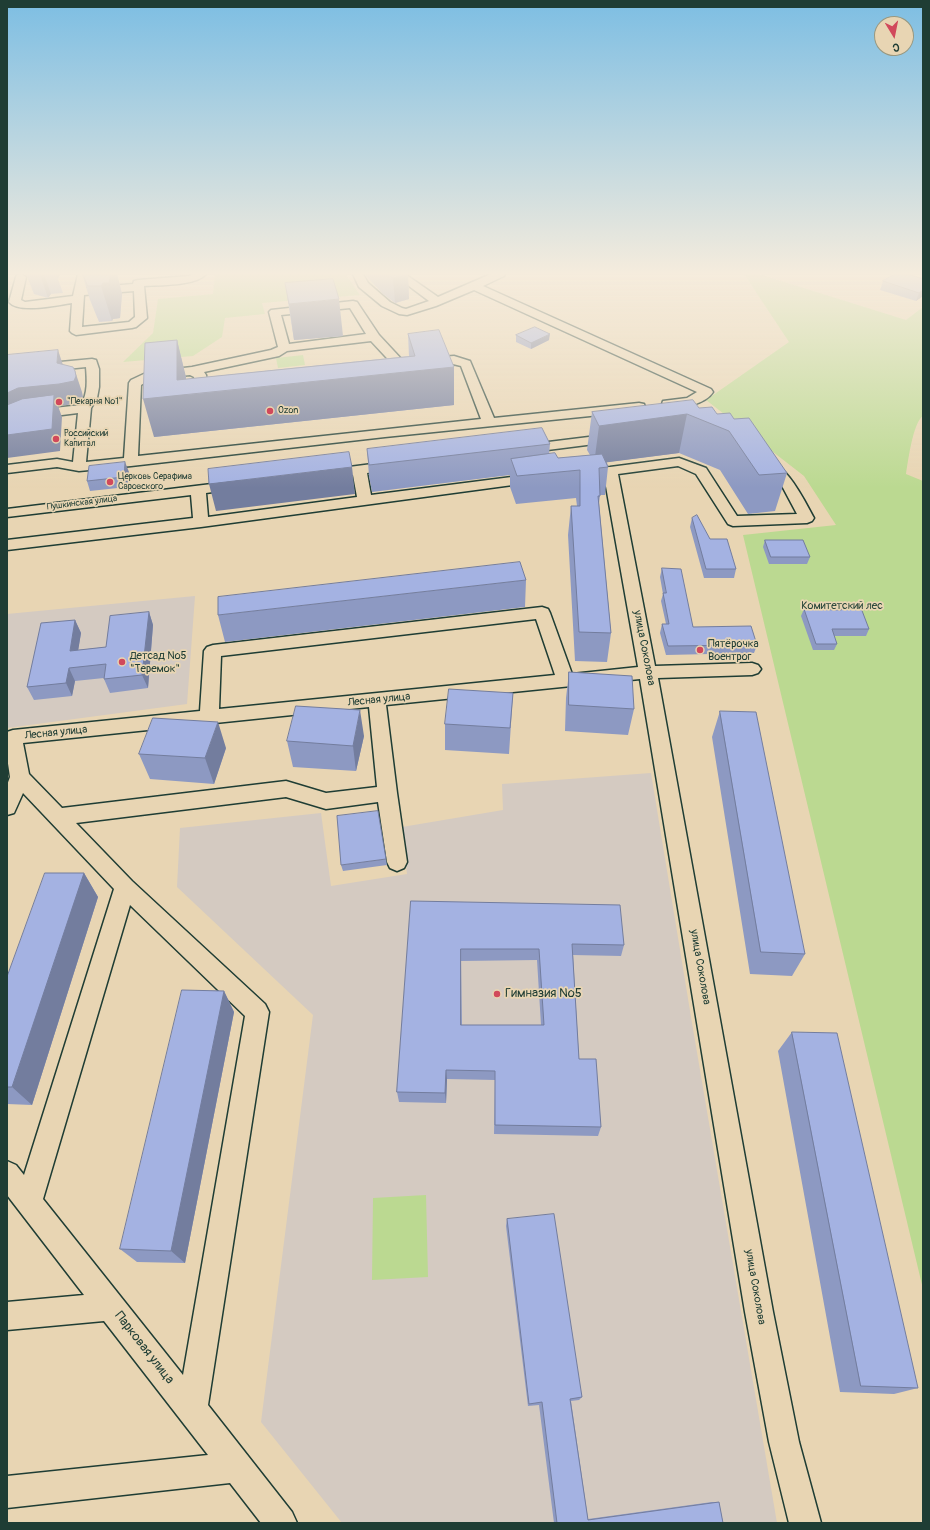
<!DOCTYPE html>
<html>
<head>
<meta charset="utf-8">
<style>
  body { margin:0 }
  #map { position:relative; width:930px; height:1530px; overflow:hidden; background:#e8d5b3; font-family:Pangolin,sans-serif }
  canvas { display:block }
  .frame { position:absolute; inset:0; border:8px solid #1f3d34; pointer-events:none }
  .north { position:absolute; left:874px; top:16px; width:40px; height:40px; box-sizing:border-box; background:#e8d5b3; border:1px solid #989880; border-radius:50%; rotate:170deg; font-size:11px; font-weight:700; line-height:16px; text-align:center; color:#1f3d34 }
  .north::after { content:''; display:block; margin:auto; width:14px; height:18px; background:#d1495b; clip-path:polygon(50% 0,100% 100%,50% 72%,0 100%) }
</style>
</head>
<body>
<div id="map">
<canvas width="930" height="1530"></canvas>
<div class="frame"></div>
<div class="north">С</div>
</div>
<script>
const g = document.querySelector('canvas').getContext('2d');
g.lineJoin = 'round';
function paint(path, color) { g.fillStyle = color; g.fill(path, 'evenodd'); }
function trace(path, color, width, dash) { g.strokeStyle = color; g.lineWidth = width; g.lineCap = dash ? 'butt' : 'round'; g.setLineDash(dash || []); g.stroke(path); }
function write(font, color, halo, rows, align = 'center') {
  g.font = font + ' Pangolin,sans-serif'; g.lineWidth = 3.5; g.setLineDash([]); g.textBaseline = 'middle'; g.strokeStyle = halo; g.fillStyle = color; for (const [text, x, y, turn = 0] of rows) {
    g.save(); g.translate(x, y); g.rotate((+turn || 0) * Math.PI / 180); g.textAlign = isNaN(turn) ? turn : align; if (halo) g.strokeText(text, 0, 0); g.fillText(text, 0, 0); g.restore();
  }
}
const built = new Path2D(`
  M 195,596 L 187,704 L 7,728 L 7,614 Z
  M 651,773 L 692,1023 L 777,1523 L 342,1523 L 261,1422 L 313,1015 L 177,887 L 180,828 L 321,813 L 331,886 L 407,874 L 402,827 L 503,810 L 502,784 Z`);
const green = new Path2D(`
  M 215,274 L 348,274 L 347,276 L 360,295 L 262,303 L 265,314 L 225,318 L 222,337 L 193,356 L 123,362 L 153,333 L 158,299 L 213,294 Z
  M 744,274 L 759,274 L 906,320 L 923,307 L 923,416 C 913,422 908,462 906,474 L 923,481 L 923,1289 L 743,535 L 836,525 L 804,476 L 706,400 L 789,342 Z
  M 303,355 L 305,365 L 278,368 L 276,358 Z
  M 426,1195 L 428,1277 L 372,1280 L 373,1198 Z`);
const minor = new Path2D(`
  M 21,274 L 26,277 L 21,300 L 25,302 L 73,296 L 78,274 L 88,274 L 86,288 L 133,284 L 134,281 L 138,280 L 189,276 L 193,274 L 206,274 C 196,286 160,285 144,286 L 147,318 L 136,327 L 132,328 L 76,335 L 72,333 L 70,331 L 72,303 C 58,305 19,314 9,302 L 16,277 L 17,275 ZM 134,291 L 135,317 L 129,322 L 82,327 L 84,295 Z
  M 353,274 L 363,274 L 368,283 L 390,302 L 402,308 L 406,309 L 429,301 L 393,274 L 405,274 L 438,297 L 491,274 L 505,274 L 504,276 L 483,286 L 711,389 L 713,392 C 705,405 678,410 663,407 L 662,404 L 663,401 L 687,398 L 697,392 L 474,290 L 436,306 L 407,315 L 399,314 L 382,306 L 359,287 Z
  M 353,301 L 357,302 L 379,335 L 406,364 L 408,367 L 406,370 L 398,370 L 371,341 L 287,351 L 279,356 L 204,372 L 206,375 L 210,403 L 209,406 L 199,406 L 198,403 L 194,377 L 190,375 L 151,379 L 141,385 L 138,456 L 481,419 L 461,366 L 453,364 L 422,365 L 420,362 L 422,359 L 426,358 L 454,356 L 470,361 L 494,418 L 639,403 L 644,404 L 645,407 L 644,410 L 639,411 L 385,437 L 131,466 L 79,471 L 57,467 L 7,473 L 7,465 L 57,459 L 73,462 L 78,413 L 30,419 L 7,428 L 7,419 L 27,411 L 81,405 C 88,393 87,380 86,367 L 7,375 L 7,367 L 92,359 L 96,360 L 99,369 L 99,387 L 97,398 L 91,408 L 86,462 L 124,458 L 129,383 L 131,380 L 148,372 L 192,367 L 271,350 L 278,347 L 269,312 L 271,310 ZM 350,308 L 366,334 L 289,344 L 281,315 Z
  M 613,434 L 618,435 L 620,438 L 618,441 L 524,453 L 519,452 L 517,449 L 519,446 L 524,445 Z
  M 679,458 L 706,468 L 737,516 L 797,514 L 781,484 L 758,464 L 760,461 C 783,455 805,502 814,518 L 812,521 L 807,523 L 733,526 L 728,524 L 696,474 L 678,466 L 618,474 L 655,666 L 752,663 L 758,665 L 761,669 L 758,673 L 752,675 L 658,678 L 773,1312 L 799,1442 L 821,1523 L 789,1523 L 769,1442 L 745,1312 L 640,679 L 386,705 L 397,793 L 407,862 L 404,868 L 397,871 L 390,868 L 387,862 L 378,802 L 326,809 L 286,797 L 76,823 L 132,881 L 265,1004 L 269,1012 L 208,1405 L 292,1512 L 297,1523 L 261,1523 L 230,1483 L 7,1508 L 7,1476 L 208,1455 L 104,1321 L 7,1330 L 7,1302 L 84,1295 L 7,1195 L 7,1161 L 16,1165 L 24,1175 L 114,889 L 23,793 L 14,813 L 7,815 L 7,785 L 10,777 L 7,757 L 7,732 L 13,730 L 200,711 L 204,651 L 207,647 L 213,645 L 542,607 L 548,609 L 550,613 L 572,674 L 638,667 L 604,475 L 577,475 L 575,472 L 577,469 L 610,467 ZM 536,619 L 555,675 L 219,709 L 221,656 ZM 369,707 L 377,787 L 326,793 L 286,781 L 62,808 L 29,774 L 23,743 ZM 130,905 L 245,1016 L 183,1375 L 43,1199 Z
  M 395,461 L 400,462 L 402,465 L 400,468 L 367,473 L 371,495 L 535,474 L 540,475 L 542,478 L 540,481 L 535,482 L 201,527 L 7,550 L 7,540 L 193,518 L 191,495 L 7,517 L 7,509 L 236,481 L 241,482 L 243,485 L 241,488 L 206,493 L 208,517 L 357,497 L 353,475 L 326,478 L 321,477 L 319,474 L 321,471 L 326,470 Z`);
const wall = new Path2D(`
  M 26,274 L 60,274 L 58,279 L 63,293 L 51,294 L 48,298 L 34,294 Z
  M 82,274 L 117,274 L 122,294 L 120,318 L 113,319 L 112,321 L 99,322 L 90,300 Z
  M 365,274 L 406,274 L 408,275 L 409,299 L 395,303 L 383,294 L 365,275 Z
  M 923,279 L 923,296 L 916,301 L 880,290 L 883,281 Z
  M 285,283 L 343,336 L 294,340 Z
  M 408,334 L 454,367 L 454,405 L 154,437 L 177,340 L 186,379 L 409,356 Z
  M 516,335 L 549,340 L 531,349 L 516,342 Z
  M 699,408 L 734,419 L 787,473 L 775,511 L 748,514 L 720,470 L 679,453 L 607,462 L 608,467 L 605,495 L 600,495 L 599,503 L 611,633 L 607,662 L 575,661 L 568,535 L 571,506 L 577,506 L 576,498 L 516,504 L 510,487 L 510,475 L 372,492 L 369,476 L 367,449 L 550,444 L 549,454 L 558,458 L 590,455 L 587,450 L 592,412 Z
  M 129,472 L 127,487 L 90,491 L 87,481 Z
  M 692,518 L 710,539 L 736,569 L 734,578 L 704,578 L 690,527 Z
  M 765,540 L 810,557 L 807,564 L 769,564 L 763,547 Z
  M 662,568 L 693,627 L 757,645 L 754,653 L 666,655 L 660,633 L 662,624 L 666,624 L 661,601 L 663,594 L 660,577 Z
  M 526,580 L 525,607 L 225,642 L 218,615 Z
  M 841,607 L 869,629 L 866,636 L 834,636 L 837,644 L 834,650 L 813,650 L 801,616 L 804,609 L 840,610 Z
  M 149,612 L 153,625 L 148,688 L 110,693 L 104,679 L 104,678 L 75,681 L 72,696 L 34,700 L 27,687 L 75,620 L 81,633 L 78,650 L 106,647 Z
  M 569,672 L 634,709 L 628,735 L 565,731 L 566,698 Z
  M 513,693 L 509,754 L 445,750 L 445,724 Z
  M 720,711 L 805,954 L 792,976 L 750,974 L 712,737 Z
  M 364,736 L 356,771 L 293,767 L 287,741 Z
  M 226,748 L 214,784 L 150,779 L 139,754 Z
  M 386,859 L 387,865 L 343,871 L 341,865 Z
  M 84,873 L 98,897 L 32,1105 L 7,1104 L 7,977 Z
  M 411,901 L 624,945 L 621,956 L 573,955 L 579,1059 L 601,1127 L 598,1136 L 494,1134 L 495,1080 L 447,1079 L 446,1103 L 399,1102 L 397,1092 ZM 537,960 L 541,1025 L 462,1025 L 461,961 Z
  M 224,991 L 234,1012 L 185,1263 L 137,1262 L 120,1249 Z
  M 792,1032 L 918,1388 L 894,1394 L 840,1392 L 778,1051 Z
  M 507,1219 L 582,1397 L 579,1400 L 571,1401 L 588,1519 L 712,1502 L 719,1502 L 723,1523 L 554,1523 L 539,1405 L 528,1406 L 506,1226 Z`);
const shadedWall = new Path2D(`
  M 40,274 L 44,274 L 51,294 L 48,298 Z
  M 56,274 L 60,274 L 58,279 Z
  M 111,274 L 117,274 L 122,294 L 120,318 L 113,319 L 112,321 L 101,286 Z
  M 408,275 L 409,299 L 395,303 L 393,278 Z
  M 923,290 L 923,296 L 916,301 L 919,293 Z
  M 339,299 L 343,336 L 294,340 L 289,304 Z
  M 550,334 L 549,340 L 531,349 L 531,343 Z
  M 177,340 L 186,377 L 186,395 L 454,367 L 454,405 L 154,437 L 143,399 L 177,380 Z
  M 58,350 L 65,371 L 75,371 L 82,392 L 83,397 L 81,402 L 67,405 L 58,406 L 62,417 L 60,451 L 7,458 L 7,393 L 57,363 Z
  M 687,414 L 679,453 L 594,464 L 599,426 Z
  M 125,462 L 129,472 L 127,487 L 124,477 Z
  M 352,467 L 355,494 L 216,511 L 209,484 Z
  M 149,612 L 153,625 L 148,688 L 142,675 Z
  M 75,620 L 81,633 L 76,664 L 70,651 Z
  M 69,668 L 75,681 L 72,696 L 66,683 Z
  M 360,710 L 364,736 L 356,771 L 353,746 Z
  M 218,722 L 226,748 L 214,784 L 205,758 Z
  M 84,873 L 98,897 L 32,1105 L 12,1087 Z
  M 224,991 L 234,1012 L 185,1263 L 171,1251 Z
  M 446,1070 L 447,1079 L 446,1103 L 445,1093 Z`);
const building = new Path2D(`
  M 83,274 L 111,274 L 109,283 L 103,283 L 101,286 L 88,286 Z
  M 387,274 L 406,274 L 408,275 L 393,278 Z
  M 895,274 L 908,274 L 923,279 L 923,290 L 919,293 L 883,281 Z
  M 333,279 L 339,299 L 289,304 L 285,283 Z
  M 535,327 L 550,334 L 531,343 L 516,335 Z
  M 439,330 L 454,367 L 143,399 L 145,343 L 177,340 L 177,380 L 415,356 L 408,334 Z
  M 58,350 L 57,363 L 73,367 L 75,371 L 76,376 L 74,381 L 59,384 L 18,388 L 7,393 L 7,355 Z
  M 54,395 L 52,429 L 7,435 L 7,405 L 22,399 Z
  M 693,400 L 699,408 L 712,407 L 717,414 L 730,413 L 734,419 L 749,418 L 787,473 L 759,475 L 729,431 L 687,414 L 599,426 L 592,412 Z
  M 542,428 L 550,444 L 369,465 L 367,449 Z
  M 349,452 L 352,467 L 209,484 L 208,469 Z
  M 555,453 L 558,458 L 602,454 L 608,467 L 599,468 L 600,496 L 598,496 L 611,633 L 579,632 L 571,506 L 580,506 L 580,470 L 517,476 L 511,459 Z
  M 125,462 L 124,477 L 87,481 L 89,466 Z
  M 697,515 L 710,539 L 727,539 L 736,569 L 706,569 L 692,518 Z
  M 765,540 L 803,540 L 810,557 L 771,557 Z
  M 520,562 L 526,580 L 218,615 L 218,597 Z
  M 662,568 L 681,569 L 693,627 L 751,626 L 757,645 L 668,646 L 662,624 L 669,624 L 663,593 L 666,593 Z
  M 841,607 L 861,608 L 869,629 L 832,629 L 837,644 L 816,644 L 804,609 L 841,610 Z
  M 149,612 L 142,675 L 104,679 L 106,664 L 69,668 L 66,683 L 27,687 L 41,623 L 75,620 L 70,651 L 106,647 L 110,616 Z
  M 569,672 L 632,676 L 634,709 L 569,705 Z
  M 449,689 L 513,693 L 510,728 L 445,724 Z
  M 296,706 L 360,710 L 353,746 L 287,741 Z
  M 720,711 L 756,712 L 805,954 L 761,952 Z
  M 153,718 L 218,722 L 205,758 L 139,754 Z
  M 378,811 L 386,859 L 341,865 L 337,816 Z
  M 45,873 L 84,873 L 12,1087 L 7,1087 L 7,977 Z
  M 411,901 L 620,905 L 624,945 L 572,944 L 579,1059 L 596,1059 L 601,1127 L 495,1125 L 495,1071 L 446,1070 L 445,1093 L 397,1092 ZM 461,949 L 539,949 L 544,1025 L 461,1025 Z
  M 182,990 L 224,991 L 171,1251 L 120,1249 Z
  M 792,1032 L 837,1033 L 918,1388 L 861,1386 Z
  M 554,1214 L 582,1397 L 570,1399 L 588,1520 L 719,1502 L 723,1523 L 557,1523 L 542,1402 L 529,1404 L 507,1219 Z`);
const markers = [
  [59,402,4,"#d1495b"],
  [270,411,4,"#d1495b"],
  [56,439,4,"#d1495b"],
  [110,482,4,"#d1495b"],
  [700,650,4,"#d1495b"],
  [122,662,4,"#d1495b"],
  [497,994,4,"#d1495b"]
];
const farPoinames = [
  ["\"Пекарня №1\"",67,402],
  ["Ozon",278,411],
  ["Российский",64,434],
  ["Капитал",64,444],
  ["Церковь Серафима",118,477],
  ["Саровского",118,487]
];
const farStreetnames = [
  ["Пушкинская улица",82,503,-7]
];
const parkNames = [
  ["Комитетский лес",842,606]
];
const poiNames = [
  ["Пятёрочка",708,644],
  ["Воентрог",708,657],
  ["Детсад №5",130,656],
  ["\"Теремок\"",130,669]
];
const streetNames = [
  ["улица Соколова",644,648,79],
  ["Лесная улица",379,700,-6],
  ["Лесная улица",56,733,-6],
  ["улица Соколова",700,967,80],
  ["улица Соколова",755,1287,80]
];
const nearPoinames = [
  ["Гимназия №5",505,994]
];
const nearStreetnames = [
  ["Парковая улица",144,1348,52]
];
paint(built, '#d4cac1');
paint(green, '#bbd991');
trace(minor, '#1f3d34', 3);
paint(minor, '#e8d5b3');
paint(wall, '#8d99c2');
paint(shadedWall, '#737d9e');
paint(building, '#a4b2e2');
trace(building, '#737d9e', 1);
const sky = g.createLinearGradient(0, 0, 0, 488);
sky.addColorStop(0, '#7dbee3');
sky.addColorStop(0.56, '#f5ecdd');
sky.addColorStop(1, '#f5ecdd00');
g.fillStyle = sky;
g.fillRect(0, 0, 930, 488);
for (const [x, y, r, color] of markers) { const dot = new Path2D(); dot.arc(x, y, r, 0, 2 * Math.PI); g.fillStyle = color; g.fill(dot); trace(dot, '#e8d5b3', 1.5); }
write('9px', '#1f3d34', '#e8d5b3', farPoinames, 'left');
write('9px', '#1f3d34', '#e8d5b3', farStreetnames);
write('11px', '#274539', '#e8d5b3', parkNames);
write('11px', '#1f3d34', '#e8d5b3', poiNames, 'left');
write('11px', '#1f3d34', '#e8d5b3', streetNames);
write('13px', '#1f3d34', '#e8d5b3', nearPoinames, 'left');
write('13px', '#1f3d34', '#e8d5b3', nearStreetnames);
</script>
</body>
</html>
